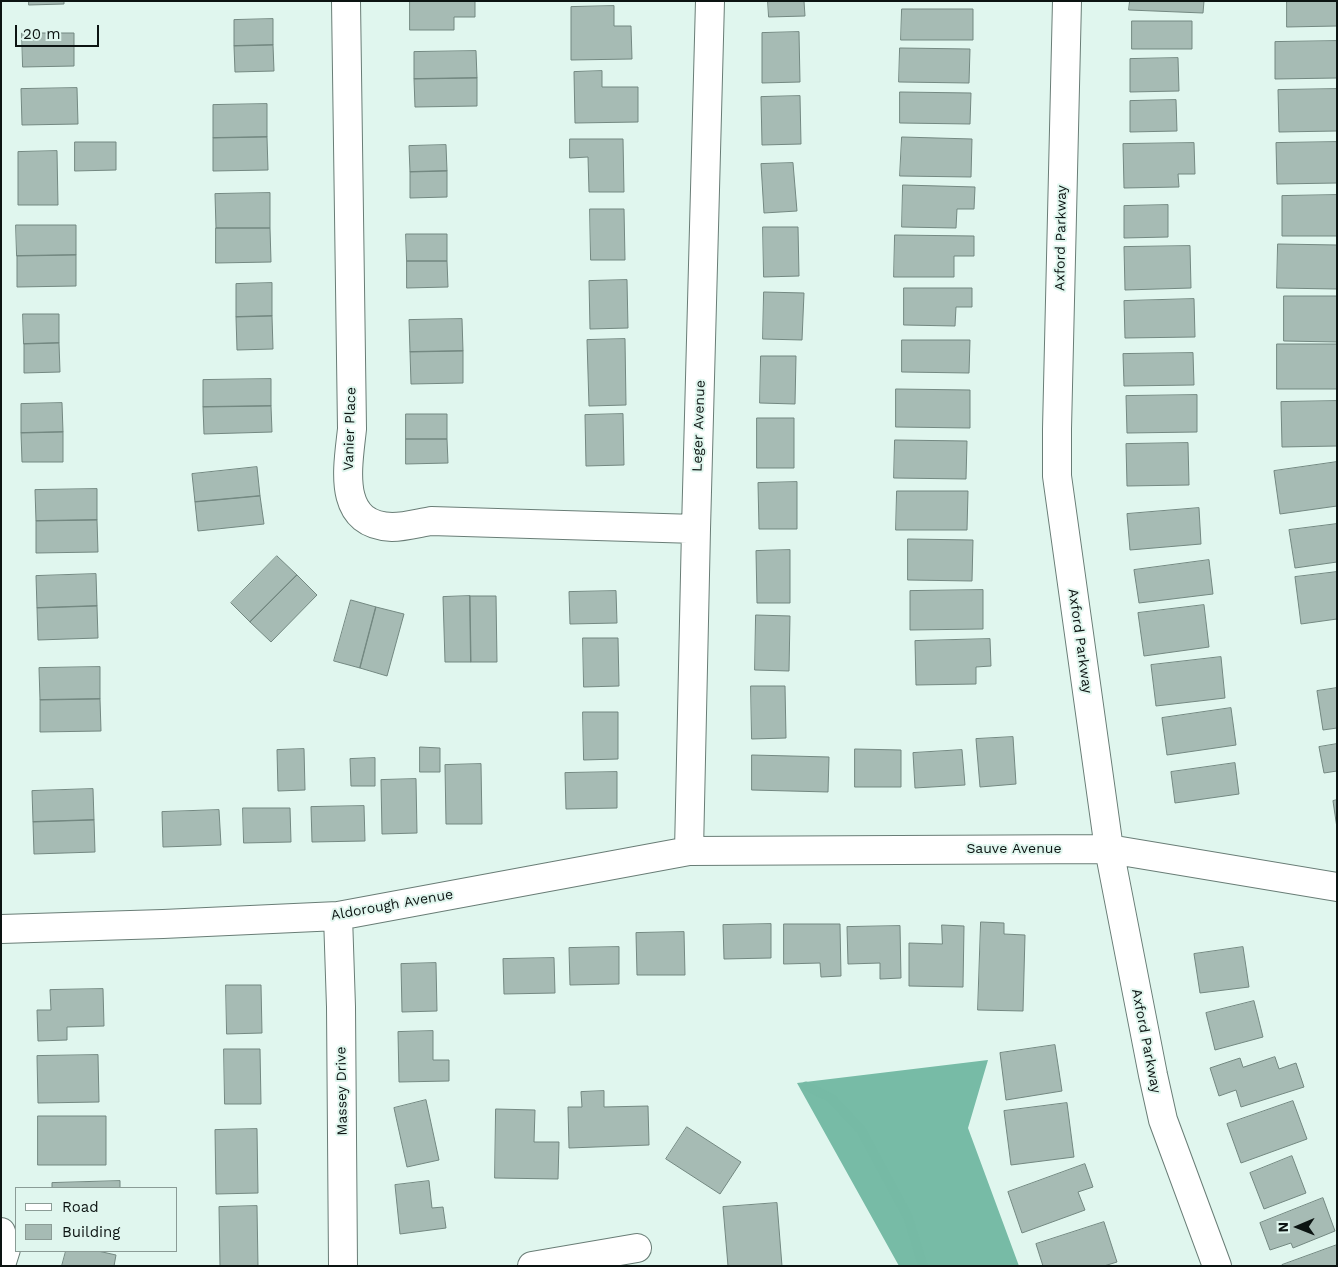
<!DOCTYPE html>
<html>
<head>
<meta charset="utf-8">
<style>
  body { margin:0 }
  #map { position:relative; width:1338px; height:1267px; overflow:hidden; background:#e0f6ee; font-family:"Work Sans",sans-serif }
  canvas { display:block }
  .frame { position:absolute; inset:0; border:2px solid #0c1412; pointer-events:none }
  .legend { position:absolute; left:15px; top:1187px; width:162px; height:65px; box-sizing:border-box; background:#e0f6ee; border:1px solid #8b9c96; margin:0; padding:6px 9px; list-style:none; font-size:15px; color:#0c1412 }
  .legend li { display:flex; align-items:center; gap:10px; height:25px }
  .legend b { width:25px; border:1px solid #8b9c96 }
  .north { position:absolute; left:1273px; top:1202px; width:50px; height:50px; -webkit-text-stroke:4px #e0f6ee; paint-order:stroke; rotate:269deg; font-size:14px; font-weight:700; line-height:20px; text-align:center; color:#0c1412 }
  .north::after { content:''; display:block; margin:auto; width:18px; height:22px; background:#0c1412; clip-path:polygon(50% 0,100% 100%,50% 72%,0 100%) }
  .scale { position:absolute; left:15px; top:25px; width:84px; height:22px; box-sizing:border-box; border:2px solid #0c1412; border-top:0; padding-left:6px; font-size:15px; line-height:18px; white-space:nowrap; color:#0c1412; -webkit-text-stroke:4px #e0f6ee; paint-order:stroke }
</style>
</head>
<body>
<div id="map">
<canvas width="1338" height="1267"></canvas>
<div class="frame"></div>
<ul class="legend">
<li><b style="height:6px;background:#fff"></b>Road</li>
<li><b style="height:14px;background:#a6bbb4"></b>Building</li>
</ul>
<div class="north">N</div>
<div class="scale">20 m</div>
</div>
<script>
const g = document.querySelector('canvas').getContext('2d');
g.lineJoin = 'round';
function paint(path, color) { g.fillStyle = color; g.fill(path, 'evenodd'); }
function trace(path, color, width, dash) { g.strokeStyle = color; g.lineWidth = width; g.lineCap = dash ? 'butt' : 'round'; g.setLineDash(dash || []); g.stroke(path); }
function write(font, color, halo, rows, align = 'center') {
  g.font = font + ' "Work Sans",sans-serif'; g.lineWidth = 4; g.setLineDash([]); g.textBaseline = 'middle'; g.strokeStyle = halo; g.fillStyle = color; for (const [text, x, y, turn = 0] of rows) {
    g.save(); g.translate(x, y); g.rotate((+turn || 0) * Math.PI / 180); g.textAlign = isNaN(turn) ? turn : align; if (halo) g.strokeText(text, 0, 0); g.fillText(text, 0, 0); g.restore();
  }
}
const forest = new Path2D(`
  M 988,1060 L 968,1128 L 1019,1266 L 899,1266 L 797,1083 Z`);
const stream = new Path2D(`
  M 806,1086 L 831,1098 L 861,1130 L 908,1217 L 923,1266`);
const building = new Path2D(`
  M 29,1 L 64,1 L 64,4 L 29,5 Z
  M 410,1 L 475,1 L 475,17 L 454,17 L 454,30 L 410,30 Z
  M 768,1 L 804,1 L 805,16 L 769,17 Z
  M 1130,1 L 1204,1 L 1203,13 L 1129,10 Z
  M 1287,1 L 1337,1 L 1337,26 L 1287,27 Z
  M 614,6 L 614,26 L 631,26 L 632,59 L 571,60 L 571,7 Z
  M 902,9 L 973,9 L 973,40 L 901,40 Z
  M 273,19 L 273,45 L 234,46 L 234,20 Z
  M 1132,21 L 1192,21 L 1192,49 L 1132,49 Z
  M 799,32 L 800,82 L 762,83 L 762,33 Z
  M 22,33 L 74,33 L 74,66 L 23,67 Z
  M 1337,41 L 1337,78 L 1275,79 L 1275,42 Z
  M 273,45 L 274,71 L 235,72 L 234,46 Z
  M 900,48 L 970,49 L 969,83 L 899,82 Z
  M 476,51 L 477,78 L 414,79 L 414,52 Z
  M 1178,58 L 1179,91 L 1130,92 L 1130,59 Z
  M 602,71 L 602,87 L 638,87 L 638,122 L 575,123 L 574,72 Z
  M 477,78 L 477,106 L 415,107 L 414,79 Z
  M 77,88 L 78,124 L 22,125 L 21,89 Z
  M 1337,89 L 1337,131 L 1279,132 L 1278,90 Z
  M 900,92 L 971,93 L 970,124 L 900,123 Z
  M 800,96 L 801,144 L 762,145 L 761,97 Z
  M 1176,100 L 1177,131 L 1130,132 L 1130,101 Z
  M 267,104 L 267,137 L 213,138 L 213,105 Z
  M 267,137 L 268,170 L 213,171 L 213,138 Z
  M 902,137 L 972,139 L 971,177 L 900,176 Z
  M 570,139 L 623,139 L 624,192 L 589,192 L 588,157 L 570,158 Z
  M 75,142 L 116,142 L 116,170 L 75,171 Z
  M 1337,142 L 1337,183 L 1277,184 L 1276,143 Z
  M 1194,143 L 1195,174 L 1178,174 L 1179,187 L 1124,188 L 1123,144 Z
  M 446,145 L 447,171 L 410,172 L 409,146 Z
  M 57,151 L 58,205 L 18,205 L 18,152 Z
  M 793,163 L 797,211 L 764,213 L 761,164 Z
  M 447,171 L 447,197 L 410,198 L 410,172 Z
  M 903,185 L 975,187 L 974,209 L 957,209 L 956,228 L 902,227 Z
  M 270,193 L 270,228 L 216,228 L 215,194 Z
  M 1337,195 L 1337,236 L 1282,236 L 1282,196 Z
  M 1168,205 L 1168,237 L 1124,238 L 1124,206 Z
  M 590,209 L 624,209 L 625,260 L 591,260 Z
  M 16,225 L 76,225 L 76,255 L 17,256 Z
  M 763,227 L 798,227 L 799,276 L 764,277 Z
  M 216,228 L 270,228 L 271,262 L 216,263 Z
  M 406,234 L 447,234 L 447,261 L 407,261 Z
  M 895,235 L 974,236 L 974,256 L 954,256 L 954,277 L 894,277 Z
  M 1278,244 L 1337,245 L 1337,289 L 1277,288 Z
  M 1190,246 L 1191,288 L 1125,290 L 1124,247 Z
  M 76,255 L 76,286 L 17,287 L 17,256 Z
  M 407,261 L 447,261 L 448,287 L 407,288 Z
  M 627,280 L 628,328 L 590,329 L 589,281 Z
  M 272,283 L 272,316 L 236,317 L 236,284 Z
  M 904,288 L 972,288 L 972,307 L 956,307 L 955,326 L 904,325 Z
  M 764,292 L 804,293 L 802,340 L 763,339 Z
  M 1284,296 L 1337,296 L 1337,342 L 1284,341 Z
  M 1194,299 L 1195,337 L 1125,338 L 1124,301 Z
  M 23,314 L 59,314 L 59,343 L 24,344 Z
  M 272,316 L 273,349 L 237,350 L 236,317 Z
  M 462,319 L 463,351 L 410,352 L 409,320 Z
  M 625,339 L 626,405 L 589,406 L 587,340 Z
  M 902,340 L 970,340 L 969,373 L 902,372 Z
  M 59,343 L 60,372 L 24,373 L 24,344 Z
  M 1277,344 L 1337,344 L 1337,389 L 1277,389 Z
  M 463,351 L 463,383 L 411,384 L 410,352 Z
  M 1193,353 L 1194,385 L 1124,386 L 1123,354 Z
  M 761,356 L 796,356 L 795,404 L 760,403 Z
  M 271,379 L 271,406 L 203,407 L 203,380 Z
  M 896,389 L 970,390 L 970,428 L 896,427 Z
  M 1197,395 L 1197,432 L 1127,433 L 1126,396 Z
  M 1337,401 L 1337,446 L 1282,447 L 1281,402 Z
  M 62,403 L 63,432 L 21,433 L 21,404 Z
  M 271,406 L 272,432 L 204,434 L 203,407 Z
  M 406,414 L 447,414 L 447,439 L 406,439 Z
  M 623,414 L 624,465 L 586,466 L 585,415 Z
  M 757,418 L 794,418 L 794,468 L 757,468 Z
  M 63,432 L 63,462 L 22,462 L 21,433 Z
  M 406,439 L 447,439 L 448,463 L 406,464 Z
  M 895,440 L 967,441 L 966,479 L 894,478 Z
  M 1188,443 L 1189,485 L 1127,486 L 1126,444 Z
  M 1337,462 L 1337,506 L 1280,514 L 1274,471 Z
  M 257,467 L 260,496 L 195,502 L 192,474 Z
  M 797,482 L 797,529 L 759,529 L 758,483 Z
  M 97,489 L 97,520 L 36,521 L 35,490 Z
  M 897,491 L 968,491 L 967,530 L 896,530 Z
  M 260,496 L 264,524 L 198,531 L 195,502 Z
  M 1199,508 L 1201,544 L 1130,550 L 1127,514 Z
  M 97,520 L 98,552 L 36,553 L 36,521 Z
  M 1337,524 L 1337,562 L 1295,568 L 1289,530 Z
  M 908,539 L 973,540 L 972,581 L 908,580 Z
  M 790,550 L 790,603 L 757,603 L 756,551 Z
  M 277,556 L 297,575 L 250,622 L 231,603 Z
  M 1209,560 L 1213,594 L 1139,603 L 1134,570 Z
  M 1337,572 L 1337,619 L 1301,624 L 1295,577 Z
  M 96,574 L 97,606 L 37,608 L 36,576 Z
  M 297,575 L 317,595 L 271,642 L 250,622 Z
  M 983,590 L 983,629 L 910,630 L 910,591 Z
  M 616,591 L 617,623 L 570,624 L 569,592 Z
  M 470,596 L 496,596 L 497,662 L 471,662 Z
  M 470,596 L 471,662 L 445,662 L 443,597 Z
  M 351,600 L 376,607 L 360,668 L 334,661 Z
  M 1204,605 L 1209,647 L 1144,656 L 1138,613 Z
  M 97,606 L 98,638 L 38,640 L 37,608 Z
  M 376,607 L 404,614 L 387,676 L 360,668 Z
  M 756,615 L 790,616 L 789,671 L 755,670 Z
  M 583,638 L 618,638 L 619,686 L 584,687 Z
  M 990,639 L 991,666 L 976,667 L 976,684 L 916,685 L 915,641 Z
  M 1221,657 L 1225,698 L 1156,706 L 1151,665 Z
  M 100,667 L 100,699 L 40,700 L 39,668 Z
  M 751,686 L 785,686 L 786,738 L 752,739 Z
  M 1337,688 L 1337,728 L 1323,730 L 1317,691 Z
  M 100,699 L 101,731 L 40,732 L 40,700 Z
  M 1231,708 L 1236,745 L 1167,755 L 1162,718 Z
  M 583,712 L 618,712 L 618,759 L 584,760 Z
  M 1013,737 L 1016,784 L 980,787 L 976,739 Z
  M 1337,744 L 1337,771 L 1324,773 L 1319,747 Z
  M 420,747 L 440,748 L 440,772 L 420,772 Z
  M 304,749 L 305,790 L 278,791 L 277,750 Z
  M 855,749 L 901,750 L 901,787 L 855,787 Z
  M 962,750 L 965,785 L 915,788 L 913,753 Z
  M 752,755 L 829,757 L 828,792 L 752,790 Z
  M 375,758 L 375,786 L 351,786 L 350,759 Z
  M 1235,763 L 1239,794 L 1175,803 L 1171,772 Z
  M 481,764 L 482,824 L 446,824 L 445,765 Z
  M 617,772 L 617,808 L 566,809 L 565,773 Z
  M 416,779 L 417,833 L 382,834 L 381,780 Z
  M 93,789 L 94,820 L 33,822 L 32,791 Z
  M 1337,800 L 1337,828 L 1333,801 Z
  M 364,806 L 365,841 L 312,842 L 311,807 Z
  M 243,808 L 290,808 L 291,842 L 244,843 Z
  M 219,810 L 221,845 L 163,847 L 162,812 Z
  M 94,820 L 95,852 L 34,854 L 33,822 Z
  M 981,922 L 1004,923 L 1004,934 L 1025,935 L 1023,1011 L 978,1010 Z
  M 771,924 L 771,958 L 724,959 L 723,925 Z
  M 784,924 L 840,924 L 841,976 L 821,977 L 820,963 L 784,964 Z
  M 942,925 L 964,926 L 963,987 L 909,986 L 909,943 L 942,944 Z
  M 900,926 L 901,978 L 880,979 L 880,963 L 848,964 L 847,927 Z
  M 684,932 L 685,975 L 637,975 L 636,933 Z
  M 619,947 L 619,984 L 570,985 L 569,948 Z
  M 1243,947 L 1249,987 L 1200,993 L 1194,954 Z
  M 554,958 L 555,993 L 504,994 L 503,959 Z
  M 436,963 L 437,1011 L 402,1012 L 401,964 Z
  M 226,985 L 261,985 L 262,1033 L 227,1034 Z
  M 103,989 L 104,1026 L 67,1027 L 67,1040 L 38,1041 L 37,1010 L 51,1010 L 50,990 Z
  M 1254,1001 L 1263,1037 L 1215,1050 L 1206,1013 Z
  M 433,1031 L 433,1060 L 449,1060 L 449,1081 L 399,1082 L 398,1032 Z
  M 1055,1045 L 1062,1091 L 1006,1100 L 1000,1053 Z
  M 224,1049 L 260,1049 L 261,1104 L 225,1104 Z
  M 98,1055 L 99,1102 L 38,1103 L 37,1056 Z
  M 1275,1057 L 1279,1069 L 1296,1063 L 1304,1087 L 1241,1107 L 1236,1090 L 1219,1096 L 1210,1068 L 1240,1058 L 1243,1067 Z
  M 604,1091 L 604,1107 L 648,1106 L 649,1145 L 569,1148 L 568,1107 L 582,1107 L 581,1092 Z
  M 426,1100 L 439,1160 L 407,1167 L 394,1108 Z
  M 1293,1101 L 1307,1139 L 1241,1163 L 1227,1124 Z
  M 1067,1103 L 1074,1157 L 1011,1165 L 1004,1111 Z
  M 496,1109 L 535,1110 L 534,1142 L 559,1142 L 558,1179 L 495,1178 Z
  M 38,1116 L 106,1116 L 106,1165 L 38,1165 Z
  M 687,1127 L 741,1162 L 720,1194 L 666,1159 Z
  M 257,1129 L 258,1193 L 216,1194 L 215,1130 Z
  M 1292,1156 L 1306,1193 L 1264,1209 L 1250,1173 Z
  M 1085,1164 L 1093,1187 L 1078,1192 L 1085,1210 L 1022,1233 L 1008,1192 Z
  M 120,1181 L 120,1188 L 52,1188 L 52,1183 Z
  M 429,1181 L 432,1208 L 443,1207 L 446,1228 L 400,1234 L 395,1185 Z
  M 1323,1198 L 1335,1231 L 1293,1248 L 1291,1243 L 1270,1250 L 1260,1223 Z
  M 777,1203 L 782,1266 L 728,1266 L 723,1207 Z
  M 257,1206 L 258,1266 L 220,1266 L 219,1207 Z
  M 1104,1222 L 1117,1262 L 1104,1266 L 1043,1266 L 1036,1244 Z
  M 1337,1245 L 1337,1266 L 1282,1266 L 1282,1265 Z
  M 66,1251 L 98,1251 L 116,1255 L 114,1266 L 62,1266 Z`);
const street = new Path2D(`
  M 346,1 L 352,429 C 348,467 336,525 392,527 C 405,527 419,523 431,521 L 696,529
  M 1067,1 L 1057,429 L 1057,476 L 1109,849 L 1153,1075 L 1163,1120 L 1217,1266
  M 689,851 L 696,529 L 710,1
  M 338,916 L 341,1007 L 343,1266
  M 1,929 L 163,924 L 338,916 L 689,851 L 1109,849 L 1337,887
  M 1,1232 L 6,1249 L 1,1265
  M 532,1266 L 637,1248`);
const streetNames = [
  ["Axford Parkway",1061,238,-89],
  ["Leger Avenue",699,426,-88],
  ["Vanier Place",350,429,-88],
  ["Axford Parkway",1080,641,82],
  ["Sauve Avenue",1014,849],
  ["Aldorough Avenue",392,905,-10],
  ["Axford Parkway",1146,1041,79],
  ["Massey Drive",342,1091,-91]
];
paint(forest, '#77bba6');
trace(stream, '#76baa5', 9);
paint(building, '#a6bbb4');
trace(building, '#738881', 1);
trace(street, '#697d76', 30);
trace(street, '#fff', 28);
write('14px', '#0c1412', '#e0f6ee', streetNames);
</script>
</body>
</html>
